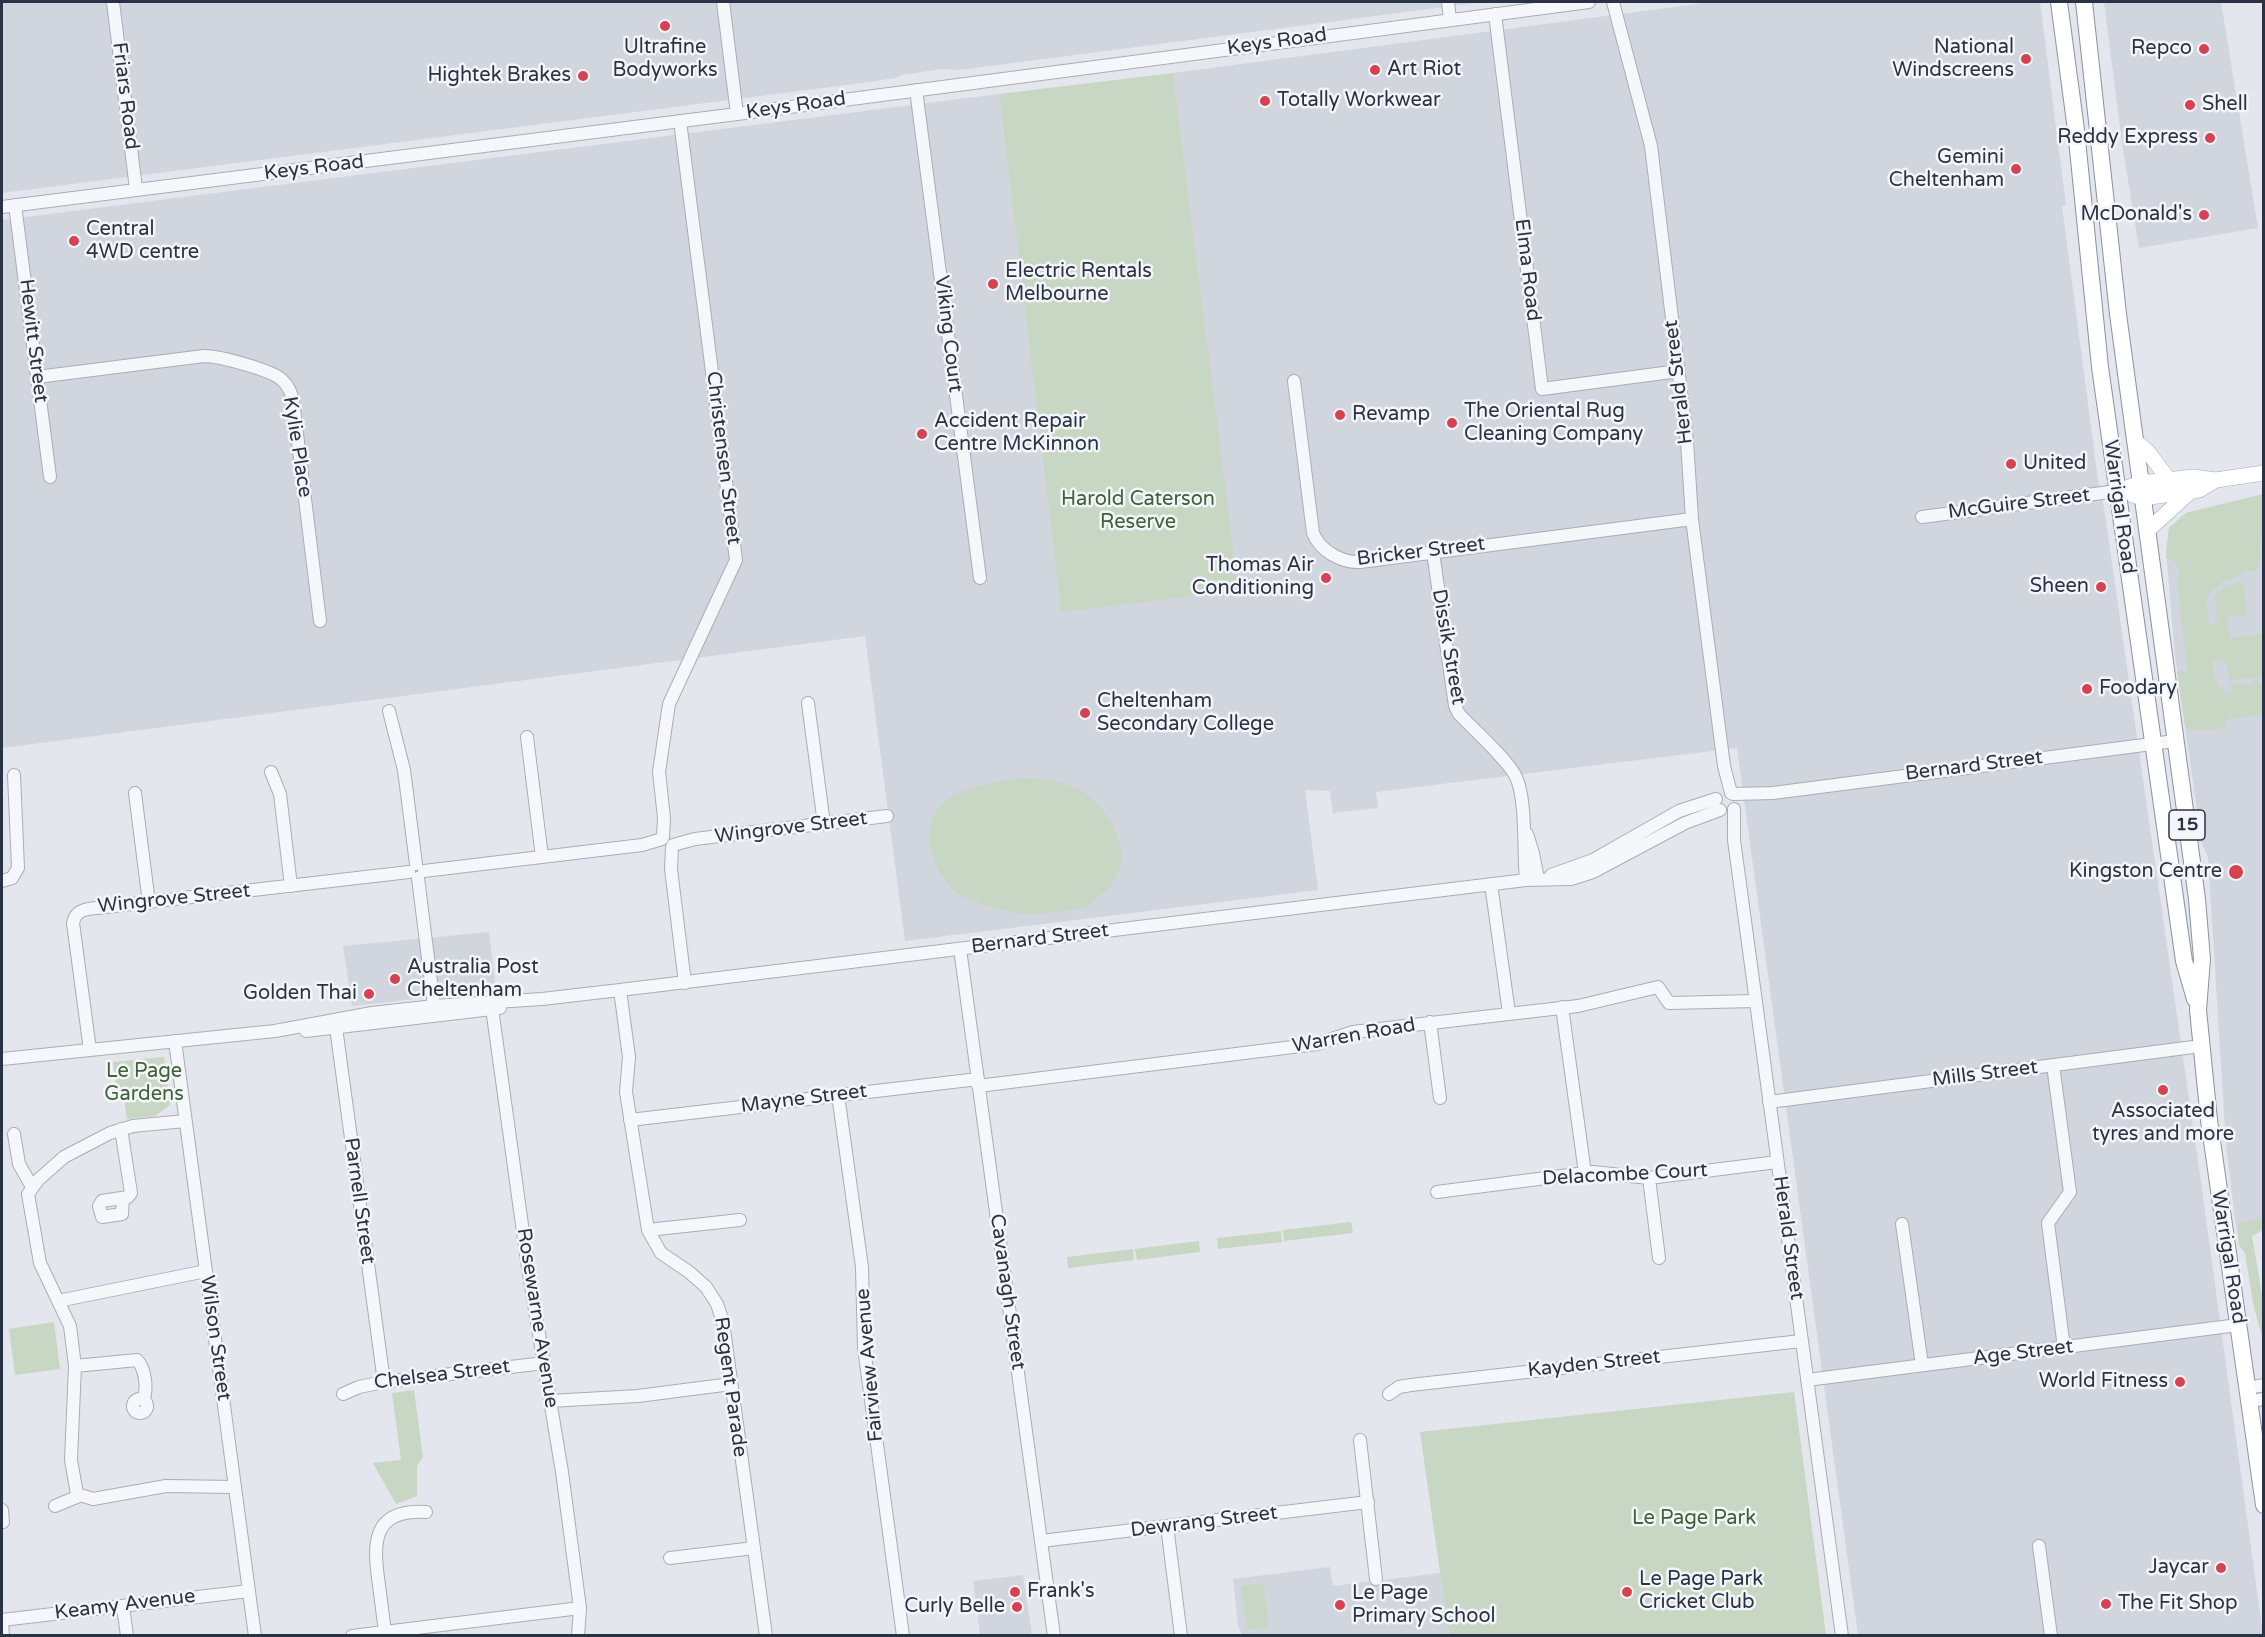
<!DOCTYPE html>
<html>
<head>
<meta charset="utf-8">
<style>
  body { margin:0 }
  #map { position:relative; width:2265px; height:1637px; overflow:hidden; background:#e3e6ec; font-family:"Varela Round",sans-serif }
  canvas { display:block }
  .frame { position:absolute; inset:0; border:3px solid #2a3346; pointer-events:none }
</style>
</head>
<body>
<div id="map">
<canvas width="2265" height="1637"></canvas>
<div class="frame"></div>
</div>
<script>
const g = document.querySelector('canvas').getContext('2d');
g.lineJoin = 'round';
function paint(path, color) { g.fillStyle = color; g.fill(path, 'evenodd'); }
function trace(path, color, width, dash) { g.strokeStyle = color; g.lineWidth = width; g.lineCap = dash ? 'butt' : 'round'; g.setLineDash(dash || []); g.stroke(path); }
function write(font, color, halo, rows, align = 'center') {
  g.font = font + ' "Varela Round",sans-serif'; g.lineWidth = 5; g.setLineDash([]); g.textBaseline = 'middle'; g.strokeStyle = halo; g.fillStyle = color; for (const [text, x, y, turn = 0] of rows) {
    g.save(); g.translate(x, y); g.rotate((+turn || 0) * Math.PI / 180); g.textAlign = isNaN(turn) ? turn : align; if (halo) g.strokeText(text, 0, 0); g.fillText(text, 0, 0); g.restore();
  }
}
const built = new Path2D(`
  M 2,2 L 1483,2 L 959,70 L 943,69 L 901,75 L 896,78 L 854,84 L 2,193 Z
  M 1712,2 L 2040,2 L 2066,205 L 2062,206 L 2098,480 L 2104,508 L 2200,1175 L 2263,1635 L 1858,1635 L 1737,748 L 1376,792 L 1378,808 L 1333,813 L 1330,791 L 1305,790 L 1318,890 L 905,941 L 865,636 L 2,748 L 2,220 L 999,94 L 1061,611 L 1237,591 L 1173,73 Z
  M 2104,2 L 2221,2 L 2258,228 L 2139,248 L 2122,143 Z
  M 2263,494 L 2264,1223 L 2236,1227 L 2226,1145 L 2208,857 L 2202,844 L 2189,754 L 2175,656 L 2166,551 L 2169,528 L 2186,513 Z
  M 489,932 L 496,990 L 352,1006 L 343,946 Z
  M 1330,1567 L 1333,1586 L 1440,1573 L 1449,1635 L 1242,1635 L 1238,1625 L 1233,1579 Z
  M 1023,1575 L 1032,1635 L 980,1635 L 973,1581 Z`);
const green = new Path2D(`
  M 1173,73 L 1238,591 L 1061,612 L 999,94 Z
  M 2263,494 L 2263,539 L 2259,542 L 2261,559 L 2256,570 L 2243,572 L 2239,577 L 2223,581 L 2206,597 L 2209,625 L 2217,622 L 2215,595 L 2227,585 L 2243,582 L 2247,615 L 2227,617 L 2230,638 L 2263,634 L 2263,677 L 2230,680 L 2225,660 L 2213,659 C 2213,673 2215,689 2230,694 L 2235,693 L 2230,686 L 2240,684 L 2250,686 L 2254,679 L 2263,686 L 2263,715 L 2227,719 L 2225,728 L 2188,731 L 2185,727 L 2177,671 L 2182,670 L 2188,677 L 2178,589 L 2179,569 L 2173,560 L 2166,558 L 2169,528 L 2186,513 Z
  M 1021,778 C 1043,779 1063,780 1083,792 C 1114,811 1138,864 1105,891 C 1099,896 1093,903 1087,906 C 1073,912 1030,915 1015,913 C 1000,911 965,900 955,891 C 927,865 915,815 955,795 C 976,785 998,782 1021,778 Z
  M 164,1057 L 170,1105 L 155,1116 L 127,1119 L 123,1092 L 117,1092 L 113,1062 Z
  M 2263,1219 L 2263,1230 L 2252,1236 L 2263,1301 L 2263,1340 L 2253,1303 L 2245,1253 L 2239,1245 L 2237,1228 L 2239,1223 Z
  M 1351,1222 L 1353,1233 L 1284,1241 L 1283,1230 Z
  M 1281,1231 L 1282,1242 L 1218,1249 L 1217,1238 Z
  M 1199,1241 L 1200,1252 L 1137,1260 L 1135,1249 Z
  M 1133,1249 L 1134,1260 L 1068,1268 L 1067,1257 Z
  M 54,1322 L 60,1369 L 15,1375 L 9,1329 Z
  M 414,1390 L 423,1457 L 417,1466 L 417,1496 L 396,1504 L 373,1463 L 401,1460 L 392,1393 Z
  M 1794,1392 L 1826,1635 L 1449,1635 L 1420,1432 Z
  M 1263,1583 L 1269,1627 L 1247,1630 L 1241,1586 Z`);
const minor = new Path2D(`
  M 113,2 L 136,189
  M 723,2 L 737,114
  M 1448,2 L 1450,20
  M 1613,2 L 1651,146 L 1687,441 L 1692,519 L 1724,766 L 1731,793
  M 1495,14 L 1542,389 L 1679,371
  M 916,90 L 980,578
  M 15,205 L 50,477
  M 2,207 L 737,114 L 1589,2
  M 37,377 L 204,356 C 219,356 272,370 282,380 C 289,386 291,393 293,401 L 320,621
  M 1294,381 L 1313,533 C 1320,551 1342,563 1360,562 L 1692,519
  M 1922,517 L 2117,491
  M 1433,552 L 1455,706 L 1459,714 C 1474,730 1508,760 1516,777 C 1527,801 1523,852 1526,880
  M 808,703 L 824,824
  M 389,711 L 404,770 L 416,864
  M 527,737 L 542,857
  M 271,772 L 280,794 L 291,886
  M 135,793 L 149,903
  M 1733,794 L 1773,793 L 2175,741
  M 1734,809 L 1734,840 L 1842,1636
  M 1527,834 L 1533,853 L 1538,879
  M 663,837 L 664,818 L 659,772 L 669,704 L 736,560 L 680,121
  M 673,845 L 695,839 L 887,816
  M 672,847 L 671,869 L 685,983
  M 424,871 L 642,845 L 662,839
  M 1551,875 L 1593,860 L 1679,811 L 1716,799
  M 418,878 L 435,1014
  M 2,881 L 12,878 L 18,868 L 14,775
  M 1491,884 L 1509,1013
  M 960,949 L 1054,1636
  M 620,990 L 629,1057 L 626,1092 L 648,1230 L 661,1253 L 689,1272 L 706,1287 L 717,1304 L 723,1322 L 766,1636
  M 491,1001 L 528,1268 L 562,1472 L 580,1608 L 578,1636
  M 1562,1007 L 1585,1173
  M 335,1020 L 384,1382
  M 1430,1022 L 1440,1098
  M 306,1031 L 500,1008
  M 175,1041 L 255,1636
  M 90,1050 L 73,923 C 75,914 79,911 88,909 L 409,872
  M 2,1059 L 275,1031 L 372,1013 L 434,1006 L 542,999 L 620,990 L 1526,880 L 1571,879 L 1593,872 L 1685,823 L 1720,810
  M 2053,1065 L 2070,1192 L 2048,1223 L 2064,1348
  M 978,1086 L 1317,1044 L 1353,1032 L 1578,1006 L 1658,987 L 1669,1003 L 1755,1001
  M 838,1095 L 862,1267 L 864,1348 L 903,1636
  M 1769,1102 L 2201,1046
  M 630,1120 L 978,1079
  M 185,1121 L 133,1126 L 110,1133 L 64,1157 L 38,1180 L 28,1194 L 40,1263 L 70,1326 L 75,1366 L 71,1460 L 77,1494 L 93,1499 L 166,1486 L 235,1487
  M 121,1129 L 131,1193 L 128,1197 L 102,1201 L 99,1206 L 102,1217 L 122,1214 L 123,1198
  M 14,1134 L 19,1164 L 32,1187
  M 1649,1178 L 1659,1258
  M 1437,1192 L 1593,1172 L 1649,1178 L 1777,1162
  M 1902,1224 L 1922,1365
  M 648,1230 L 740,1220
  M 58,1301 L 206,1271
  M 75,1366 L 137,1360 C 145,1368 148,1389 143,1400
  M 1807,1380 L 2238,1325
  M 2248,1388 L 2264,1385
  M 343,1394 L 359,1387 L 384,1382 L 544,1363
  M 1389,1394 L 1399,1387 L 1411,1385 L 1801,1341
  M133 1406a7 7 0 1 1 14 0a7 7 0 1 1-14 0Z
  M 550,1401 L 638,1396 L 731,1384
  M 2250,1401 L 2264,1399
  M 1360,1440 L 1376,1579
  M 55,1506 L 79,1496
  M 2,1510 L 3,1522
  M 1167,1526 L 1181,1636
  M 1041,1541 L 1368,1502
  M 2039,1546 L 2051,1636
  M 670,1558 L 754,1548
  M 123,1606 L 127,1636
  M 2,1620 L 249,1591
  M 2,1622 L 3,1636
  M 385,1632 C 383,1616 381,1601 379,1585 C 373,1544 371,1509 426,1512
  M 352,1636 L 580,1608`);
const major = new Path2D(`
  M 2135,441 L 2148,452 L 2169,480
  M 2117,491 L 2141,483 L 2193,477 L 2216,480 L 2264,473
  M 2133,495 L 2143,498 L 2199,490 L 2216,480
  M 2148,530 L 2191,491`);
const highway = new Path2D(`
  M 2059,2 L 2076,130 L 2100,367 L 2184,961 L 2195,999
  M 2084,2 L 2118,314 L 2197,899 L 2202,959 L 2198,1010 L 2209,1120 L 2264,1505`);
const markers = [
  [665,26,6,"#d74253"],
  [2204,49,6,"#d74253"],
  [2026,59,6,"#d74253"],
  [1375,70,6,"#d74253"],
  [583,76,6,"#d74253"],
  [1265,101,6,"#d74253"],
  [2190,105,6,"#d74253"],
  [2210,138,6,"#d74253"],
  [2016,169,6,"#d74253"],
  [2204,215,6,"#d74253"],
  [74,241,6,"#d74253"],
  [993,284,6,"#d74253"],
  [1340,415,6,"#d74253"],
  [1452,423,6,"#d74253"],
  [922,434,6,"#d74253"],
  [2011,464,6,"#d74253"],
  [1326,578,6,"#d74253"],
  [2101,587,6,"#d74253"],
  [2087,689,6,"#d74253"],
  [1085,713,6,"#d74253"],
  [2236,872,8,"#d74253"],
  [395,979,6,"#d74253"],
  [369,994,6,"#d74253"],
  [2163,1090,6,"#d74253"],
  [2180,1382,6,"#d74253"],
  [2221,1568,6,"#d74253"],
  [1015,1592,6,"#d74253"],
  [1627,1592,6,"#d74253"],
  [2106,1604,6,"#d74253"],
  [1340,1605,6,"#d74253"],
  [1017,1607,6,"#d74253"]
];
const shields = [
  [2187,825,36]
];
const shieldNames = [
  ["15",2187,825]
];
const streetNames = [
  ["Keys Road",1277,42,-8],
  ["Friars Road",125,96,83],
  ["Keys Road",796,106,-8],
  ["Keys Road",314,168,-7],
  ["Elma Road",1527,270,83],
  ["Viking Court",948,334,83],
  ["Hewitt Street",33,341,83],
  ["Herald Street",1679,382,-97],
  ["Kylie Place",297,447,81],
  ["Christensen Street",723,458,83],
  ["McGuire Street",2019,504,-7],
  ["Warrigal Road",2119,507,82],
  ["Bricker Street",1421,552,-7],
  ["Dissik Street",1448,647,80],
  ["Bernard Street",1974,766,-7],
  ["Wingrove Street",791,828,-7],
  ["Wingrove Street",174,899,-6],
  ["Bernard Street",1040,939,-7],
  ["Warren Road",1354,1036,-10],
  ["Mills Street",1985,1074,-7],
  ["Mayne Street",804,1099,-7],
  ["Delacombe Court",1625,1175,-3],
  ["Parnell Street",359,1201,82],
  ["Herald Street",1788,1238,82],
  ["Warrigal Road",2228,1257,81],
  ["Cavanagh Street",1007,1292,82],
  ["Rosewarne Avenue",537,1318,81],
  ["Wilson Street",215,1338,82],
  ["Age Street",2023,1353,-7],
  ["Kayden Street",1594,1364,-6],
  ["Fairview Avenue",870,1365,-95],
  ["Chelsea Street",442,1375,-7],
  ["Regent Parade",730,1387,82],
  ["Dewrang Street",1204,1522,-7],
  ["Keamy Avenue",125,1605,-7]
];
const poiNames = [
  ["Ultrafine",665,48,"center"],
  ["Bodyworks",665,71,"center"],
  ["National",2014,48,"right"],
  ["Windscreens",2014,71,"right"],
  ["Repco",2192,49,"right"],
  ["Art Riot",1387,70],
  ["Hightek Brakes",571,76,"right"],
  ["Totally Workwear",1277,101],
  ["Shell",2202,105],
  ["Reddy Express",2198,138,"right"],
  ["Gemini",2004,158,"right"],
  ["Cheltenham",2004,181,"right"],
  ["McDonald's",2192,215,"right"],
  ["Central",86,230],
  ["4WD centre",86,253],
  ["Electric Rentals",1005,272],
  ["Melbourne",1005,295],
  ["The Oriental Rug",1464,412],
  ["Cleaning Company",1464,435],
  ["Revamp",1352,415],
  ["Accident Repair",934,422],
  ["Centre McKinnon",934,445],
  ["United",2023,464],
  ["Thomas Air",1314,566,"right"],
  ["Conditioning",1314,589,"right"],
  ["Sheen",2089,587,"right"],
  ["Foodary",2099,689],
  ["Cheltenham",1097,702],
  ["Secondary College",1097,725],
  ["Kingston Centre",2222,872,"right"],
  ["Australia Post",407,968],
  ["Cheltenham",407,991],
  ["Golden Thai",357,994,"right"],
  ["Associated",2163,1112,"center"],
  ["tyres and more",2163,1135,"center"],
  ["World Fitness",2168,1382,"right"],
  ["Jaycar",2209,1568,"right"],
  ["Le Page Park",1639,1580],
  ["Cricket Club",1639,1603],
  ["Frank's",1027,1592],
  ["Le Page",1352,1594],
  ["Primary School",1352,1617],
  ["The Fit Shop",2118,1604],
  ["Curly Belle",1005,1607,"right"]
];
const parkNames = [
  ["Harold Caterson",1138,500],
  ["Reserve",1138,523],
  ["Le Page",144,1072],
  ["Gardens",144,1095],
  ["Le Page Park",1694,1519]
];
paint(built, '#d1d5de');
paint(green, '#c8d6c4');
trace(minor, '#a8adb7', 14);
trace(major, '#a2aab9', 16);
trace(highway, '#8993a4', 18);
trace(minor, '#f6f7fa', 12);
trace(major, '#fff', 15);
trace(highway, '#fff', 16);
for (const [x, y, r, color] of markers) { const dot = new Path2D(); dot.arc(x, y, r, 0, 2 * Math.PI); g.fillStyle = color; g.fill(dot); trace(dot, '#f3f5f9', 2); }
for (const [x, y, w] of shields) { const box = new Path2D(); box.roundRect(x - w / 2, y - 15, w, 30, 4.5); g.fillStyle = '#f3f5f9'; g.fill(box); trace(box, '#2a3346', 1.5); }
write('bold 18px', '#2a3346', null, shieldNames);
write('20px', '#2a3346', '#f3f5f9', streetNames);
write('20px', '#2a3346', '#f3f5f9', poiNames, 'left');
write('20px', '#3d6236', '#f3f5f9', parkNames);
</script>
</body>
</html>
